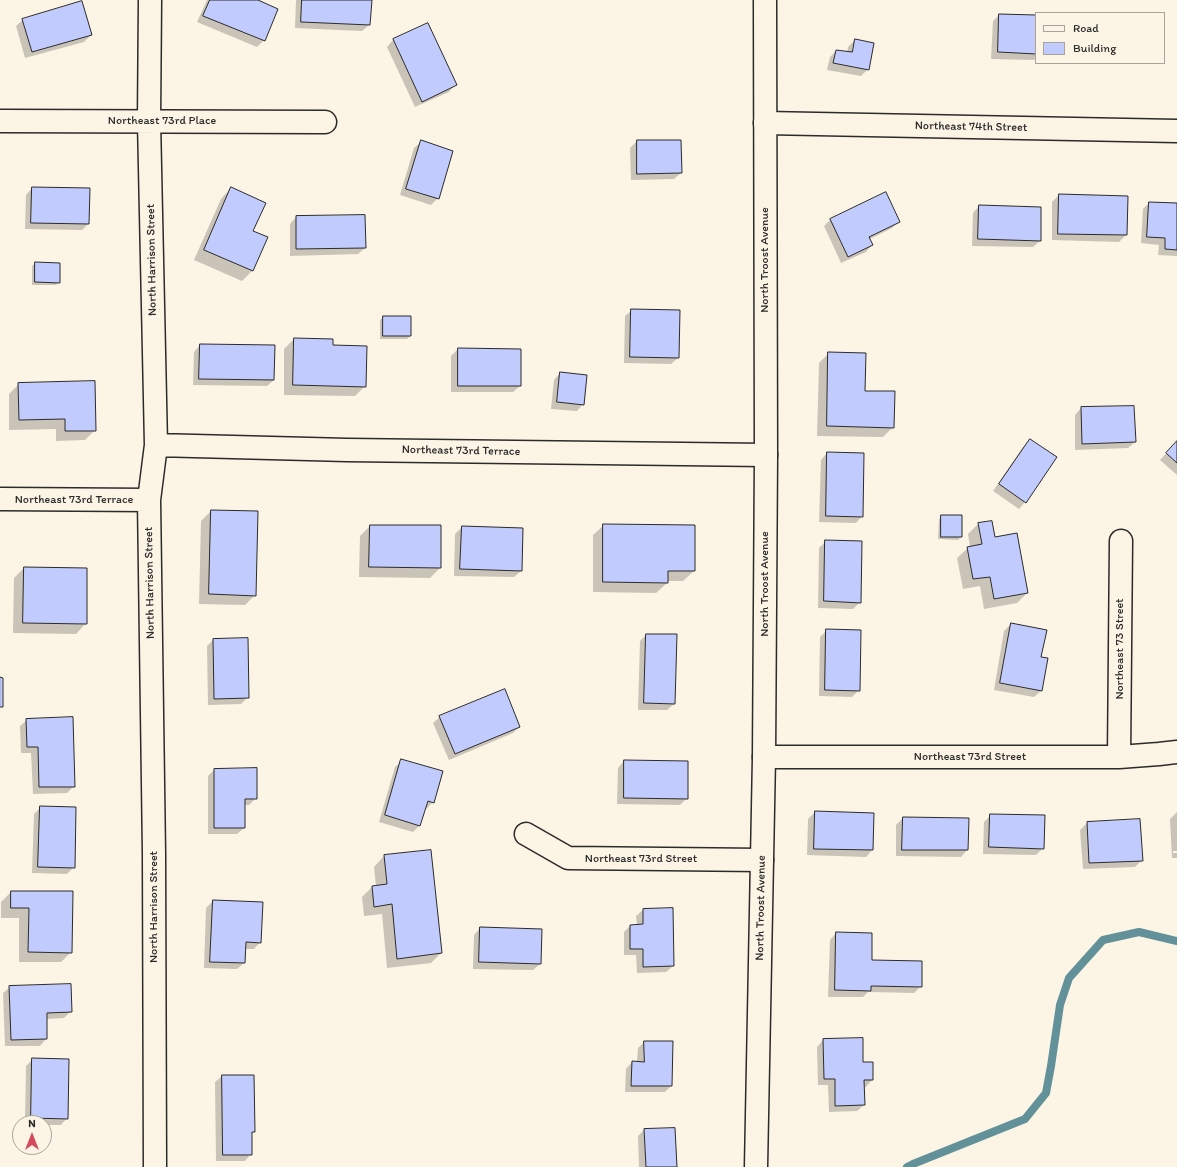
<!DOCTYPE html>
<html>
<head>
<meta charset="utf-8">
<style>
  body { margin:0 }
  #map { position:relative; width:1177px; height:1167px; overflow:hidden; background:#fcf5e5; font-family:Itim,sans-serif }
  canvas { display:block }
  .legend { position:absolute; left:1035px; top:12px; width:130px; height:52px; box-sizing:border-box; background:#fcf5e5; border:1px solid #a8a49b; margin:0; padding:5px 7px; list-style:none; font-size:12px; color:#2b2b2b }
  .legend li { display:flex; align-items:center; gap:8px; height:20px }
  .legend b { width:20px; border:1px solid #a8a49b }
  .north { position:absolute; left:12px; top:1115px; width:40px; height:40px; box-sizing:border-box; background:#fcf5e5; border:1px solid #a8a49b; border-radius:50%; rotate:0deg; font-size:11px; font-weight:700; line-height:16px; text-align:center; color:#2b2b2b }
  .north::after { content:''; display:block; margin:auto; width:14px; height:18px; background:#d1495b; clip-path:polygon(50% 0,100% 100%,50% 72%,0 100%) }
</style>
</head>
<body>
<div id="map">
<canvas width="1177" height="1167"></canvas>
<ul class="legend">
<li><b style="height:5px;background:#fcf5e5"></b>Road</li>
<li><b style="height:11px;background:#c2cbfd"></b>Building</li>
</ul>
<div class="north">N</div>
</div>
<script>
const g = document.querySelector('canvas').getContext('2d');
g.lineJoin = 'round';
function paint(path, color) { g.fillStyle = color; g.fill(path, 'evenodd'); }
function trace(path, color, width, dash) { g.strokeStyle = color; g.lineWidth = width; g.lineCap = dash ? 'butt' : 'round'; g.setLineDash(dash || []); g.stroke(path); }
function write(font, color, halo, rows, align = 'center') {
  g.font = font + ' Itim,sans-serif'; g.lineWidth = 3.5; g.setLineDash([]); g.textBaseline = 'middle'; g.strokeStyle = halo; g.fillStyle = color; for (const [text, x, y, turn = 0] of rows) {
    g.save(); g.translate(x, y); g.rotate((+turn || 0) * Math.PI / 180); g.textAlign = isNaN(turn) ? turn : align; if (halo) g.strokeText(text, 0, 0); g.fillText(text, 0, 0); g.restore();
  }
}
const shadow = new Path2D(`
  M 207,0 L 256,0 L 264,40 L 257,47 L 197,22 Z
  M 296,0 L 371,0 L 369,25 L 362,31 L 295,28 Z
  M 999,15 L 1036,16 L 1036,58 L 1034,60 L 991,59 L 993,21 Z
  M 23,20 L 91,35 L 84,42 L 25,58 L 16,26 Z
  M 427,25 L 455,85 L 449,92 L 415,107 L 387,47 L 393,40 Z
  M 855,40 L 868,69 L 861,76 L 827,70 L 830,57 L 836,51 L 847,53 L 848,47 Z
  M 1071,63 L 1122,63 L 1120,64 Z
  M 637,141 L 681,173 L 674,179 L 631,180 L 630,148 Z
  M 421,142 L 438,198 L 431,205 L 400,195 L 414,148 Z
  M 32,188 L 88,224 L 82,230 L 25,229 L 26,195 Z
  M 231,188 L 252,231 L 266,238 L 252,271 L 242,281 L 194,260 L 221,199 Z
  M 886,194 L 899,222 L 892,228 L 870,239 L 872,245 L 866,252 L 841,263 L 824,226 L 830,220 Z
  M 1059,195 L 1127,197 L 1126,235 L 1119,242 L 1052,240 L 1052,202 Z
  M 1149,203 L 1177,204 L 1177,256 L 1158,255 L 1159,245 L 1141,243 L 1143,209 Z
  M 979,206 L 1040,241 L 1033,247 L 972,246 L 973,213 Z
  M 296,217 L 365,248 L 358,254 L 290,256 L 290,224 Z
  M 35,263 L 59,263 L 59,282 L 56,285 L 32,285 L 32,266 Z
  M 632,310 L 678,358 L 671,364 L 624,363 L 625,316 Z
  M 383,317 L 410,336 L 407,339 L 380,339 L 380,320 Z
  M 294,339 L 332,346 L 365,386 L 355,396 L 284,395 L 284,349 Z
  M 200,345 L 274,380 L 267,386 L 193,385 L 194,352 Z
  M 458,349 L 520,350 L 520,386 L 513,392 L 451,392 L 451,356 Z
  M 829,353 L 864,392 L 893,427 L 883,437 L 817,436 L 819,363 Z
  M 560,373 L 583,404 L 577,411 L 551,409 L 554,380 Z
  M 19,384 L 95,430 L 85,440 L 56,441 L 56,429 L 9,430 L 9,394 Z
  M 1081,408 L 1135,442 L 1128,448 L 1075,450 L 1075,415 Z
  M 1030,440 L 1025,502 L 1019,509 L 993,491 L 1023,447 Z
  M 1177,442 L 1177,475 L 1160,460 Z
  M 827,453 L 862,516 L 856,523 L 819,522 L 821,460 Z
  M 211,511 L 255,595 L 245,605 L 199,604 L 201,521 Z
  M 942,516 L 961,537 L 958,540 L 938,539 L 939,519 Z
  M 992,522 L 995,538 L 1027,593 L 1017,603 L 984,609 L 980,586 L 963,589 L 957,558 L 968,548 L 970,547 L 968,534 L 978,524 Z
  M 604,525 L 694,526 L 694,571 L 683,581 L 667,581 L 667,583 L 656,593 L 593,592 L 593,535 Z
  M 370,526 L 440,568 L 430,578 L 359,577 L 360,536 Z
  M 462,527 L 522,529 L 521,571 L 514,577 L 454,576 L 455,534 Z
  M 826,541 L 860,602 L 853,609 L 818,608 L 819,548 Z
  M 24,568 L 86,623 L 76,634 L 13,633 L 14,578 Z
  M 1011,624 L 1040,658 L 1041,691 L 1034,697 L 994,690 L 1004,631 Z
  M 827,630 L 859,690 L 852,697 L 819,696 L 820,637 Z
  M 646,635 L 674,704 L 667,710 L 638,710 L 640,641 Z
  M 213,640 L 248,697 L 241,704 L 208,705 L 207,646 Z
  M 440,717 L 519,727 L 513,733 L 449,760 L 433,723 Z
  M 27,720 L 74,786 L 67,793 L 33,794 L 31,753 L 21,753 L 20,726 Z
  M 402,761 L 433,802 L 426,809 L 424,809 L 420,825 L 413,832 L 379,822 L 395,767 Z
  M 624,761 L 687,798 L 680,805 L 617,804 L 618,768 Z
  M 214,770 L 256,798 L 249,805 L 244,805 L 244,828 L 237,834 L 208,834 L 208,776 Z
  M 41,807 L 74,867 L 67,874 L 32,873 L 34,814 Z
  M 815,812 L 873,814 L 872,850 L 866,857 L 807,855 L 808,819 Z
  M 1177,812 L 1177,851 L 1173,851 L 1173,853 L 1177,853 L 1177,858 L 1172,858 L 1170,819 Z
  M 991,815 L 1043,848 L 1036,855 L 983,854 L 984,822 Z
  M 903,818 L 967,850 L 961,857 L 896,856 L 896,825 Z
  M 1087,823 L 1142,860 L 1135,867 L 1083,869 L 1080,830 Z
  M 430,851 L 441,953 L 431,963 L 387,968 L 382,914 L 364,916 L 362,897 L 372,887 L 376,886 L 374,867 L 384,856 Z
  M 11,892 L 72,892 L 71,952 L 61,962 L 19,962 L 19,918 L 1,918 L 1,902 Z
  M 213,901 L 260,942 L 254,949 L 244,949 L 244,963 L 237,969 L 204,968 L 206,908 Z
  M 643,910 L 673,966 L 666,972 L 637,973 L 636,955 L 624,955 L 624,932 L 630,926 L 637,926 L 636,916 Z
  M 480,928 L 540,964 L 533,970 L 473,969 L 474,935 Z
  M 836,933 L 871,961 L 921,986 L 914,993 L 868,992 L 863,997 L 828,997 L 830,940 Z
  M 10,987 L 71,1011 L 64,1018 L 46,1019 L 46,1039 L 40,1046 L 5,1046 L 3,993 Z
  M 823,1040 L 862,1063 L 872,1080 L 866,1087 L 864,1087 L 864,1105 L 857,1111 L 829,1112 L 828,1085 L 818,1085 L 817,1047 Z
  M 644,1042 L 671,1086 L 665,1092 L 625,1092 L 626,1069 L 632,1062 L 637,1062 L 638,1048 Z
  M 33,1059 L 67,1118 L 61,1125 L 44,1125 L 44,1123 L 25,1123 L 26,1066 Z
  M 222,1076 L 253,1076 L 254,1131 L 251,1134 L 251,1154 L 245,1161 L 216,1161 L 215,1082 Z
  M 644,1130 L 676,1167 L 639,1167 L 638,1136 Z`);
const stream = new Path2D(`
  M 907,1167 L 913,1164 L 1025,1119 L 1046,1093 L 1051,1066 L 1060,1005 L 1069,978 L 1103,940 L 1139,932 L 1177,941`);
const building = new Path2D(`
  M 210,0 L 258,0 L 278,9 L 265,41 L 203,16 Z
  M 302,0 L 372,0 L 370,25 L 301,22 Z
  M 82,1 L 92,35 L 32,52 L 22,19 Z
  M 999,14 L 1036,15 L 1036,54 L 998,52 Z
  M 428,23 L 457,85 L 422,102 L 393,39 Z
  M 855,39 L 874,43 L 869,70 L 833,63 L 836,50 L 852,52 Z
  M 421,140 L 453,151 L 439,199 L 406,189 Z
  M 637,140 L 681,140 L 682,173 L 637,174 Z
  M 32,187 L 90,188 L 89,224 L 31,223 Z
  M 231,187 L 266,203 L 253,231 L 268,237 L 253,271 L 204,250 Z
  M 886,192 L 900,222 L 869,237 L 873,245 L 848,257 L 830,219 Z
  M 1059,194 L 1128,196 L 1127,235 L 1058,234 Z
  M 1149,202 L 1177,203 L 1177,250 L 1165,249 L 1165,238 L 1147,237 Z
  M 979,205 L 1041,207 L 1041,241 L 978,239 Z
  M 365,215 L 366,248 L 296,249 L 296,216 Z
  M 35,262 L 60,263 L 60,283 L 35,282 Z
  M 631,309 L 680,310 L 679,358 L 630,357 Z
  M 383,316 L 411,316 L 411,336 L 383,336 Z
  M 294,338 L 333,339 L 333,345 L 367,346 L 366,387 L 293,385 Z
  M 200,344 L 275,345 L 274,380 L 199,379 Z
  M 458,348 L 521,349 L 521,386 L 458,386 Z
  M 828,352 L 866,353 L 865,391 L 895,391 L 894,428 L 827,426 Z
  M 560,372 L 587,375 L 584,405 L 557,402 Z
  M 95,381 L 96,431 L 65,431 L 65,419 L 19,420 L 18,383 Z
  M 1134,406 L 1136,442 L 1082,444 L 1081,407 Z
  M 1030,439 L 1057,457 L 1026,503 L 999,484 Z
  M 1177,441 L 1177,463 L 1166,453 Z
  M 827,452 L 864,453 L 863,517 L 826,516 Z
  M 211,510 L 258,511 L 256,596 L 209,594 Z
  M 941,515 L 962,515 L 962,537 L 941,537 Z
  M 992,521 L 995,537 L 1017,533 L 1028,593 L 994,599 L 990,577 L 973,579 L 967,547 L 982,544 L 978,523 Z
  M 603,524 L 695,525 L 695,571 L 668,571 L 668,583 L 603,582 Z
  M 370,525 L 441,525 L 441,568 L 369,567 Z
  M 462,526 L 523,528 L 522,571 L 460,569 Z
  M 825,540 L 862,541 L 861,603 L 824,601 Z
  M 24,567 L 87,568 L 87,624 L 23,623 Z
  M 1011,623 L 1047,630 L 1041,657 L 1048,658 L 1042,691 L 1000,683 Z
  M 826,629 L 861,630 L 860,691 L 825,690 Z
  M 646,634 L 677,634 L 675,704 L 644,703 Z
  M 248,638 L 249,698 L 214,699 L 213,639 Z
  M 0,677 L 3,678 L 3,707 L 0,707 Z
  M 505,689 L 520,727 L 455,754 L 439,716 Z
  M 73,717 L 75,787 L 39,787 L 38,747 L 27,747 L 26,719 Z
  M 401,759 L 443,771 L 434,803 L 428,801 L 420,826 L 385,815 Z
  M 624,760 L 688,761 L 688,799 L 624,798 Z
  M 257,768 L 257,799 L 245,799 L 245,828 L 214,828 L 214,769 Z
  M 40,806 L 76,807 L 75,868 L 38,867 Z
  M 815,811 L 874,813 L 873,850 L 814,849 Z
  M 990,814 L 1045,815 L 1044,849 L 989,847 Z
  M 903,817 L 969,818 L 968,850 L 902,850 Z
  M 1140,819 L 1143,861 L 1089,863 L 1087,822 Z
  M 431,850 L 442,953 L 397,959 L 392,904 L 374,907 L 372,886 L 387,884 L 384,855 Z
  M 11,891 L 73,891 L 72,953 L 28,952 L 29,908 L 11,908 Z
  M 213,900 L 263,902 L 261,943 L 246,942 L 245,963 L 210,962 Z
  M 673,908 L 674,966 L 643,967 L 643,949 L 630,949 L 630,925 L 643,924 L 643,909 Z
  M 480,927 L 542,929 L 541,964 L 479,962 Z
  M 836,932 L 872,933 L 872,960 L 922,961 L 922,987 L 871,986 L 871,991 L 835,990 Z
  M 71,984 L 72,1012 L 47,1013 L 47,1039 L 11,1040 L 9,986 Z
  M 863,1038 L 863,1062 L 873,1062 L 873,1080 L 864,1080 L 865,1105 L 835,1106 L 835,1079 L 824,1079 L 823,1039 Z
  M 644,1041 L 673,1041 L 672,1086 L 631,1086 L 632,1061 L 644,1062 Z
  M 32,1058 L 69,1059 L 68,1119 L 31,1118 Z
  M 222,1075 L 254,1075 L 255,1132 L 252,1132 L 252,1155 L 223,1155 Z
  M 675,1128 L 677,1167 L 646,1167 L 644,1129 Z`);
const minor = new Path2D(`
  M 150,0 L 149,121 L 156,445 L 149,500 L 154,854 L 155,1167
  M 0,121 L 325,122
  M 765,123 L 1177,131
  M 156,445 L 347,450 L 766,455
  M 0,499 L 149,500
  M 764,757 L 1119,757 L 1159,754 L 1177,752
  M 1119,757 L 1121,541
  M 526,834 L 568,858 L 762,860`);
const tertiary = new Path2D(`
  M 756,1167 L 764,757 L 766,455 L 765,0`);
const streetNames = [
  ["Northeast 73rd Place",162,121],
  ["Northeast 74th Street",971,127,1],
  ["North Harrison Street",152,260,-91],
  ["North Troost Avenue",765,260,-90],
  ["Northeast 73rd Terrace",461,451,1],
  ["Northeast 73rd Terrace",74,500],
  ["North Harrison Street",150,583,-91],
  ["North Troost Avenue",765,584,-90],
  ["Northeast 73 Street",1120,649,-90],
  ["Northeast 73rd Street",970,757],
  ["Northeast 73rd Street",641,859],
  ["North Harrison Street",154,907,-90],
  ["North Troost Avenue",761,908,-89]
];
paint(shadow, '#0003');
trace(stream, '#629199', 8);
paint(building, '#c2cbfd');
trace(building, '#2b2b2b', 1);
trace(minor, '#2b2b2b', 25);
trace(tertiary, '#2b2b2b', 25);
trace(minor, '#fcf5e5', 22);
trace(tertiary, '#fcf5e5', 22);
write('12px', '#2b2b2b', '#fcf5e5', streetNames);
</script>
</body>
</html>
